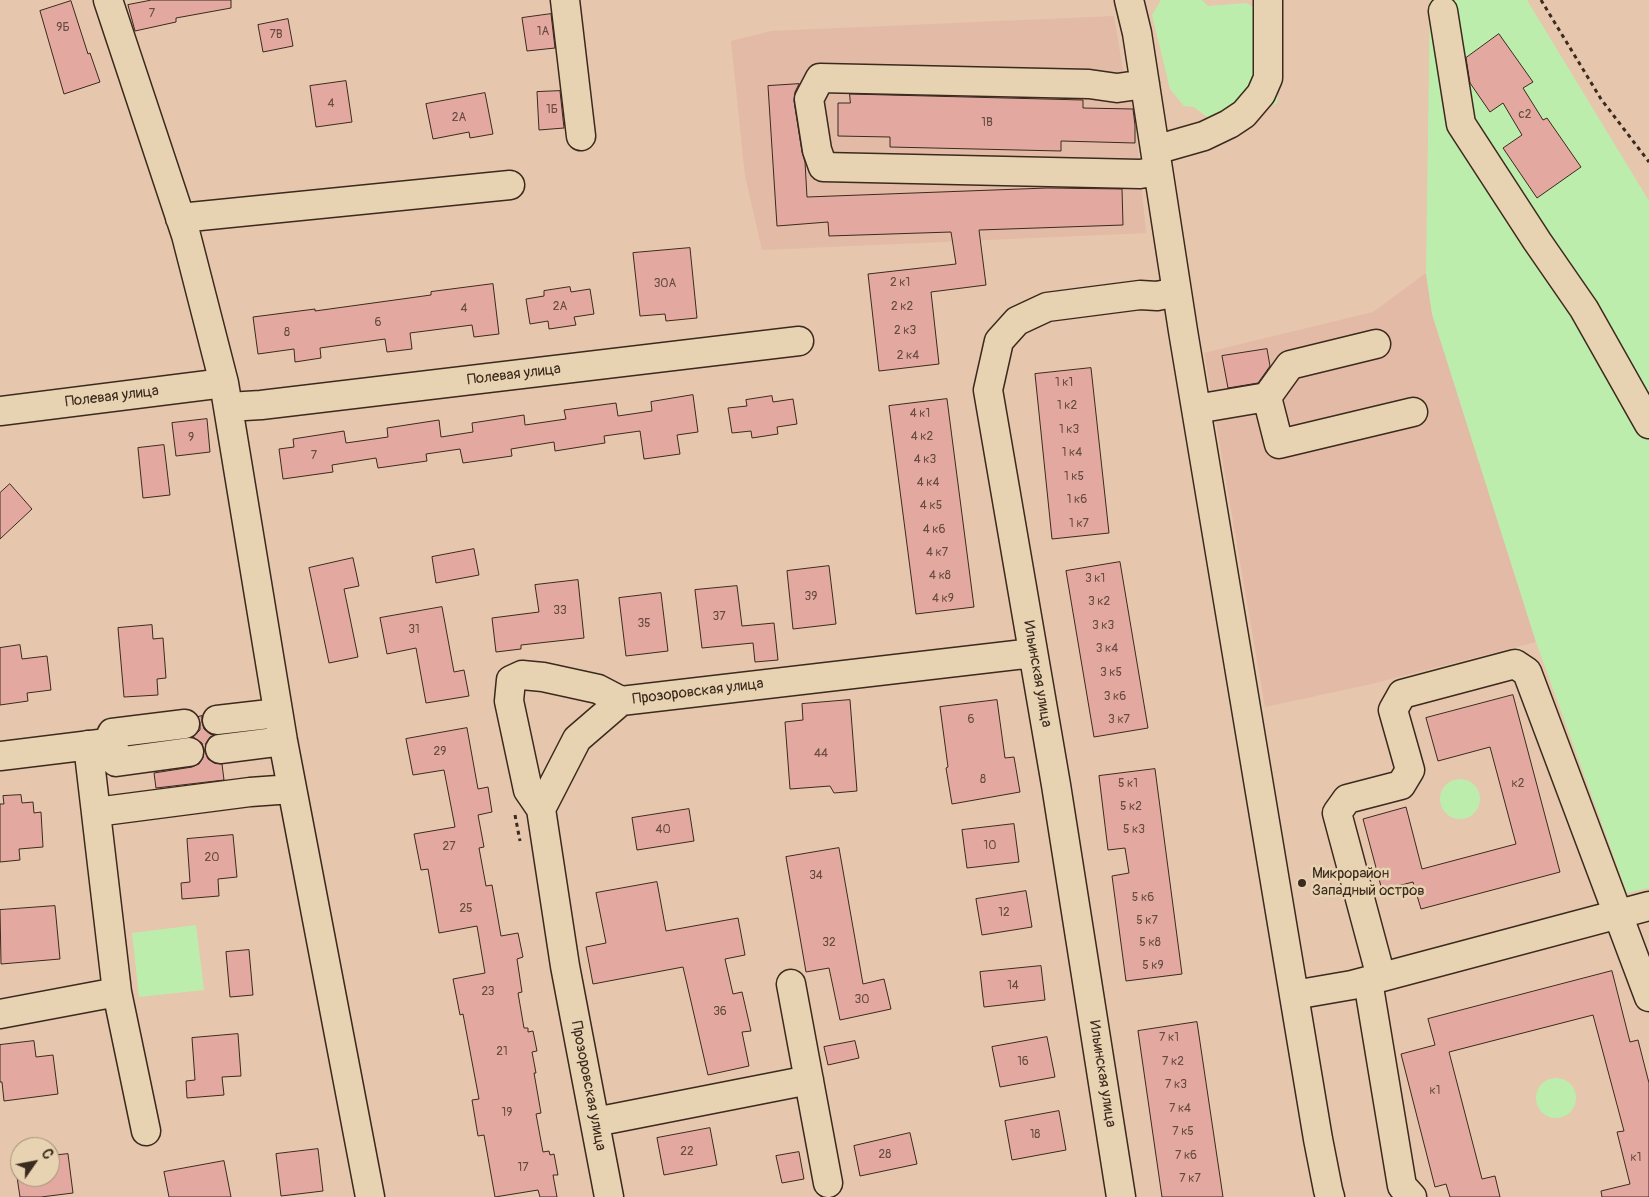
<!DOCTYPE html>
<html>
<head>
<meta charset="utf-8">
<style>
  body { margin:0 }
  #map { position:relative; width:1649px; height:1197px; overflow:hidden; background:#e6c6ac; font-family:Pangolin,sans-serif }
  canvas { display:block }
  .north { position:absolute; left:10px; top:1137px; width:50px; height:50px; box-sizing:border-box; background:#e7d2b1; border:1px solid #a28f76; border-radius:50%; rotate:57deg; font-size:14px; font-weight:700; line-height:20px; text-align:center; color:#3b2a1e }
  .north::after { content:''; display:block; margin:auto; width:18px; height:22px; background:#3b2a1e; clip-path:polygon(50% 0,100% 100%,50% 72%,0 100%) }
</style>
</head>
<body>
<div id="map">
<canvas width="1649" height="1197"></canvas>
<div class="north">С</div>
</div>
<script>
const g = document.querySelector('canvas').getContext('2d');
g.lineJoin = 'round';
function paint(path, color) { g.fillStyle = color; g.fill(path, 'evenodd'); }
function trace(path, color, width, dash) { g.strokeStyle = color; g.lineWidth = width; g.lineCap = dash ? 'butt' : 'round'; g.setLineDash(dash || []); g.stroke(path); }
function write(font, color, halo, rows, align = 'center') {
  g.font = font + ' Pangolin,sans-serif'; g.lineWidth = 5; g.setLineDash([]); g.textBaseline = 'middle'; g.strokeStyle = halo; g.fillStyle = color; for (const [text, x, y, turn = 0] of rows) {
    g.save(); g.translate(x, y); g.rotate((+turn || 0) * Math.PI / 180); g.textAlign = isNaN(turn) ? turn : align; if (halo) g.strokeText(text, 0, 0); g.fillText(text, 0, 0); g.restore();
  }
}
const built = new Path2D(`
  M 1114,16 L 1123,70 L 1113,78 L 1122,99 L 1133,101 L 1146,233 L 762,250 L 745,176 L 731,41 L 771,31 Z
  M 1426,273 L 1432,314 L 1536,642 L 1371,684 L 1265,707 L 1204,353 L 1373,312 Z`);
const green = new Path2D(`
  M 1161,0 L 1202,0 L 1208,6 L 1246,3 L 1261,11 L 1281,69 L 1277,103 L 1246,120 L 1217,125 L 1194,107 L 1184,106 L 1170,89 L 1152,15 Z
  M 1430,0 L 1527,0 L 1649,201 L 1649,888 L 1627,893 L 1536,642 L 1432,314 L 1426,273 Z
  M1440 799a20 20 0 1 1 40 0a20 20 0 1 1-40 0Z
  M 196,925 L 204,990 L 139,997 L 132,933 Z
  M1536 1098a20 20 0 1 1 40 0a20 20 0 1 1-40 0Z`);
const building = new Path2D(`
  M 152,0 L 231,0 L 231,8 L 176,18 L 176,22 L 135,31 L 128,5 Z
  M 71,1 L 88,54 L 90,53 L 100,82 L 64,94 L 40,11 Z
  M 551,14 L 555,48 L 527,51 L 522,18 Z
  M 288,19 L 293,46 L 263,52 L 258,25 Z
  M 1499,34 L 1533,82 L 1523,88 L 1543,120 L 1547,118 L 1581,167 L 1537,198 L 1503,148 L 1522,135 L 1503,103 L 1490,112 L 1470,83 L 1466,58 Z
  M 346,81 L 352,122 L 316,127 L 310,86 Z
  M 799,84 L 795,92 L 794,101 L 802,152 L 805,162 L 807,197 L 1047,188 L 1122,189 L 1123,225 L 979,230 L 986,285 L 931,292 L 939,364 L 879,371 L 868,274 L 956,264 L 951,232 L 829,236 L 828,222 L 777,226 L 768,86 Z
  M 560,91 L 564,128 L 539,130 L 537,92 Z
  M 485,93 L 493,134 L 470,138 L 469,132 L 433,139 L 426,104 Z
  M 850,94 L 1083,100 L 1083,108 L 1133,109 L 1135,125 L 1135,143 L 1061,141 L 1061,151 L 890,147 L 890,137 L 838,136 L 838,103 L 850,103 Z
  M 690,248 L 697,318 L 666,321 L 665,314 L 640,316 L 633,253 Z
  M 493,284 L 499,334 L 474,337 L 472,325 L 410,333 L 412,349 L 387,352 L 385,339 L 320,348 L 321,358 L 295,362 L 294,349 L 258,354 L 253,317 L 315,309 L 315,311 L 431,295 L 431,292 Z
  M 570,287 L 571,292 L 590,289 L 594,314 L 574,317 L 576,325 L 549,329 L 548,321 L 530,324 L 526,299 L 544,296 L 544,291 Z
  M 1267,349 L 1270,366 L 1258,383 L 1228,388 L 1222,356 Z
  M 1091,368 L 1109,533 L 1052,539 L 1035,374 Z
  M 693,395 L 698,432 L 677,435 L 680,454 L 644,459 L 640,431 L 604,436 L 605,443 L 555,451 L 554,442 L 511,449 L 512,456 L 463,463 L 460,449 L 426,454 L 427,461 L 378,468 L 376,458 L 332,465 L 333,472 L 283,479 L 279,449 L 294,447 L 293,439 L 344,431 L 346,443 L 388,437 L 387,428 L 439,420 L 441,437 L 473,432 L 472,423 L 524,415 L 525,425 L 566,419 L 564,410 L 616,403 L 618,416 L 652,411 L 651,402 Z
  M 772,396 L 773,402 L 793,399 L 797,424 L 777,427 L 778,434 L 752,438 L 751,431 L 732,433 L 728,408 L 747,406 L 746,400 Z
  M 947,399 L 974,607 L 916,614 L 889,406 Z
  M 207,419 L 210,452 L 176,456 L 172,423 Z
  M 164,445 L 170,495 L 143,498 L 138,448 Z
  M 10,484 L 32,509 L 0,539 L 0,493 Z
  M 474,549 L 479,575 L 436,583 L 432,557 Z
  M 353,558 L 359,586 L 344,589 L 358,657 L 329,663 L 309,568 Z
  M 1120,562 L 1148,728 L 1094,737 L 1066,571 Z
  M 829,566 L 836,624 L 793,629 L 787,571 Z
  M 578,580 L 584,638 L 521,645 L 521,649 L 496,652 L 492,618 L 539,612 L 535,585 Z
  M 737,586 L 742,626 L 774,623 L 778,660 L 755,662 L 753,643 L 702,648 L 695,590 Z
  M 661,593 L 668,651 L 626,656 L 619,598 Z
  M 442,607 L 454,672 L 464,670 L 469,696 L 426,703 L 416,648 L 387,654 L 380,618 Z
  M 152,625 L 153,639 L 163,638 L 166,678 L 157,679 L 158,695 L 124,697 L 118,628 Z
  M 20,645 L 22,659 L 47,656 L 51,690 L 27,693 L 28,701 L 0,705 L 0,648 Z
  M 1513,695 L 1560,872 L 1421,909 L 1413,882 L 1382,890 L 1363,819 L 1406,807 L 1422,869 L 1516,844 L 1490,747 L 1438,761 L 1426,718 Z
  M 850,700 L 857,791 L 834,793 L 830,786 L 790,789 L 785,722 L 803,720 L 802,704 Z
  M 997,700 L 1005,758 L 1014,757 L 1020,792 L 952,804 L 946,768 L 948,767 L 940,707 Z
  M 202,716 L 202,722 L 204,729 L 210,734 L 214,735 L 210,737 L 206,743 L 205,751 L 208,759 L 214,763 L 222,764 L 224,780 L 156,788 L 154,773 L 192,767 L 199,764 L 203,758 L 204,750 L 202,743 L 193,737 L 200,730 L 200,723 L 198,717 Z
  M 467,728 L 478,789 L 488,787 L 492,812 L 478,815 L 484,847 L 479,848 L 486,886 L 492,885 L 501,936 L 518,933 L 523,957 L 517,959 L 522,992 L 518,993 L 524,1028 L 528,1028 L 528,1032 L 533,1031 L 537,1051 L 532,1052 L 536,1073 L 534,1073 L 541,1113 L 536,1114 L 543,1152 L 549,1151 L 550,1155 L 554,1154 L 558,1175 L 553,1175 L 557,1197 L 540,1197 L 538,1190 L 495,1197 L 484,1135 L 478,1136 L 472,1100 L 479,1099 L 463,1014 L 460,1015 L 453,979 L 485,973 L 477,926 L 439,933 L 428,869 L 421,870 L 414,834 L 455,827 L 444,770 L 413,775 L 406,739 Z
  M 1155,769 L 1182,974 L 1126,981 L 1112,876 L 1129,873 L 1125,848 L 1108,850 L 1099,776 Z
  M 21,795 L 22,803 L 33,802 L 34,813 L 41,812 L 43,847 L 19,849 L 20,860 L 0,862 L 0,804 L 4,804 L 3,796 Z
  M 689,809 L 694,841 L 637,850 L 632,818 Z
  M 1014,824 L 1019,862 L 967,868 L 962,830 Z
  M 233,835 L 237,877 L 218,879 L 219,896 L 182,899 L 181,883 L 190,882 L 187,839 Z
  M 839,848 L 863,984 L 884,979 L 891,1009 L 840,1020 L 829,968 L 806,972 L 786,857 Z
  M 657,882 L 666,931 L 738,918 L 745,955 L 725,959 L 733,994 L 742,992 L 751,1031 L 742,1032 L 749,1066 L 708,1075 L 683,967 L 593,984 L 586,947 L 606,943 L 596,893 Z
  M 1026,891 L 1032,927 L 982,935 L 976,899 Z
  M 55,906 L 60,959 L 1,964 L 0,910 Z
  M 249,950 L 253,995 L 230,997 L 226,952 Z
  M 1041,966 L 1045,1000 L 984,1007 L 980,972 Z
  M 1612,971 L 1630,1042 L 1638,1040 L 1649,1083 L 1649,1197 L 1602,1197 L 1601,1191 L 1630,1184 L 1617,1132 L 1624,1131 L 1593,1015 L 1449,1052 L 1482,1179 L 1495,1176 L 1500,1197 L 1450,1197 L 1446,1184 L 1435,1187 L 1401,1054 L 1435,1045 L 1428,1019 Z
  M 1197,1022 L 1223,1197 L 1162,1197 L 1138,1031 Z
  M 238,1034 L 241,1076 L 222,1077 L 224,1095 L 187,1098 L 186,1081 L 195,1080 L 192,1038 Z
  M 1047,1037 L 1055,1077 L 1000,1087 L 992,1047 Z
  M 34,1041 L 36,1057 L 53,1055 L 58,1094 L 4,1101 L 2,1082 L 0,1082 L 0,1045 Z
  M 855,1041 L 859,1058 L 828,1065 L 824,1047 Z
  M 1059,1111 L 1066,1150 L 1012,1160 L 1005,1121 Z
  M 710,1128 L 717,1165 L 664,1175 L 657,1138 Z
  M 910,1133 L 917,1164 L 860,1176 L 854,1146 Z
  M 318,1149 L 323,1191 L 281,1196 L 276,1154 Z
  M 799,1152 L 804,1179 L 782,1183 L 776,1156 Z
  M 68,1154 L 73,1193 L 41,1197 L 20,1197 L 17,1177 L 50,1177 L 50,1156 Z
  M 224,1161 L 231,1197 L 169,1197 L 164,1172 Z`);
const path = new Path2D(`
  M 1541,0 L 1601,99 L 1649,162
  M 515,815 L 520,841`);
const minor = new Path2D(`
  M 108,0 L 186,235 L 224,383 L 283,741 L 370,1197
  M 565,0 L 581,136
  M 1129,0 L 1137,33 L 1183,331 L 1318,1139 L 1328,1190 L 1330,1197
  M 1443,11 L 1461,124 L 1537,241 L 1584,309 L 1649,424
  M 1145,84 L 1117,88 L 1089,84 L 820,78 L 809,99 L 817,150 L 823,167 L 1140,174 L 1158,171
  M 1155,150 L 1204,136 L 1229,124 L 1244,114 L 1261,94 L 1268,78 L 1268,0
  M 180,218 L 510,185
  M 1267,397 L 1279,444 L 1413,412
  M 228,407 L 261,405 L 799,341
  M 1196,409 L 1267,397 L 1290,365 L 1376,344
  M 0,411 L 224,383
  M 217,720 L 278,713
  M 185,724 L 112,733 L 116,762 L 189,752
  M 88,745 L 117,992 L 146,1131
  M 220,749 L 283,741
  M 0,756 L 107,743
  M 541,809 L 528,790 L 509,701 L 511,680 L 522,675 L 543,677 L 598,689 L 621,701
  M 96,812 L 250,792 L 292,789
  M 1381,977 L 1337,813 L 1347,799 L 1401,785 L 1410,770 L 1393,710 L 1402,694 L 1515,664 L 1527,672 L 1649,997
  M 1368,981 L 1402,1186 L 1412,1197
  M 791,984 L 828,1183
  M 1294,995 L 1352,985 L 1649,906
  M 0,1014 L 117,992
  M 595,1122 L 809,1080
  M 609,1197 L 565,966 L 541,809 L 577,739 L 621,701 L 1033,653
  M 1121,1197 L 1056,785 L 988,390 L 999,341 L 1017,321 L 1047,307 L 1140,295 L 1157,296 L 1177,292`);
const markers = [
  [1302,883,5,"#3b2a1e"]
];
const numberNames = [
  ["7",152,14],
  ["9Б",63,28],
  ["1А",543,32],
  ["7В",276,35],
  ["4",331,104],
  ["1Б",552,110],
  ["с2",1525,115],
  ["2А",459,118],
  ["1В",987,123],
  ["2 к1",900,283],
  ["30А",665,284],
  ["2А",560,307],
  ["2 к2",902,307],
  ["4",464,309],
  ["6",378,323],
  ["2 к3",905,331],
  ["8",287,333],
  ["2 к4",908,356],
  ["1 к1",1064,383],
  ["1 к2",1067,406],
  ["4 к1",920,414],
  ["1 к3",1069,430],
  ["4 к2",922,437],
  ["9",191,438],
  ["1 к4",1072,453],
  ["7",314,456],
  ["4 к3",925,460],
  ["1 к5",1074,477],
  ["4 к4",928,483],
  ["1 к6",1077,500],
  ["4 к5",931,506],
  ["1 к7",1079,524],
  ["4 к6",934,530],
  ["4 к7",937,553],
  ["4 к8",940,576],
  ["3 к1",1095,579],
  ["39",811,597],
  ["4 к9",943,599],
  ["3 к2",1099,602],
  ["33",560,611],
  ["37",719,617],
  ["35",644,624],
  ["3 к3",1103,626],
  ["31",414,630],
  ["3 к4",1107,649],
  ["3 к5",1111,673],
  ["3 к6",1115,697],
  ["6",971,720],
  ["3 к7",1119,720],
  ["29",440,752],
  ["44",821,754],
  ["8",983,780],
  ["5 к1",1128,784],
  ["к2",1518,784],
  ["5 к2",1131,807],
  ["40",663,830],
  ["5 к3",1134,830],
  ["10",990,846],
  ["27",449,847],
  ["20",212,858],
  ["34",816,876],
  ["5 к6",1143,898],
  ["25",466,909],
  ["12",1004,913],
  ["5 к7",1147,921],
  ["32",829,943],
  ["5 к8",1150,943],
  ["5 к9",1153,966],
  ["14",1013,986],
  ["23",488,992],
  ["30",862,1000],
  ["36",720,1012],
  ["7 к1",1169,1038],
  ["21",502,1052],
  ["16",1023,1062],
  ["7 к2",1173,1062],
  ["7 к3",1176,1085],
  ["к1",1435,1091],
  ["7 к4",1180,1109],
  ["19",507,1113],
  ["7 к5",1183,1132],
  ["18",1035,1135],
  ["22",687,1152],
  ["28",885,1155],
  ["7 к6",1186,1156],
  ["к1",1636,1158],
  ["17",523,1168],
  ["7 к7",1190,1179]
];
const streetNames = [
  ["Полевая улица",514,375,-7],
  ["Полевая улица",112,397,-7],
  ["Ильинская улица",1037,674,80],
  ["Прозоровская улица",698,692,-7],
  ["Ильинская улица",1102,1074,81],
  ["Прозоровская улица",588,1086,79]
];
const poiNames = [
  ["Микрорайон",1312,874],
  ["Западный остров",1312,891]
];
paint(built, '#e2baa6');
paint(green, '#bdedac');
paint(building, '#e3a9a1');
trace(building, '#3b2a1e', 1);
trace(minor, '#3b2a1e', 31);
trace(path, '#3b2a1e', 3, [4, 4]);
trace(minor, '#e7d2b1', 28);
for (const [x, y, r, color] of markers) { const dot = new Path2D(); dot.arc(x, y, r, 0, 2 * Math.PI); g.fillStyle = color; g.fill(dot); trace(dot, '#e7d2b1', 2); }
write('12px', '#654a3f', null, numberNames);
write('15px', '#3b2a1e', '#e7d2b1', streetNames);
write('15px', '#3b2a1e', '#e7d2b1', poiNames, 'left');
</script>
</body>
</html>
